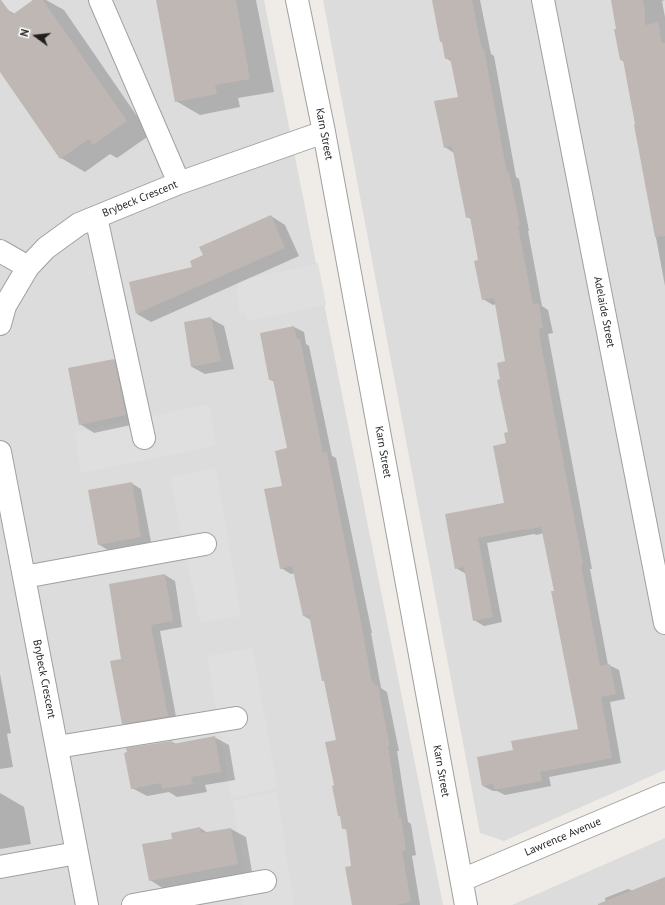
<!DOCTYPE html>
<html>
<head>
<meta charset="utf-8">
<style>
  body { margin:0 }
  #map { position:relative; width:665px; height:905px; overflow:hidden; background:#efebe7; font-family:"PT Sans",sans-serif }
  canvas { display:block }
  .north { position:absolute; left:16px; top:16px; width:40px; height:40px; -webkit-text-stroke:3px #fff; paint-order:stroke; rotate:285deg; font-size:11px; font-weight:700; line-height:16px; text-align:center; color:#1f1f1f }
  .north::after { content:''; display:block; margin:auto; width:14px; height:18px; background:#1f1f1f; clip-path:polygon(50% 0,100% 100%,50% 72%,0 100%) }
</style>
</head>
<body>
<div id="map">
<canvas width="665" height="905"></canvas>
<div class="north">N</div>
</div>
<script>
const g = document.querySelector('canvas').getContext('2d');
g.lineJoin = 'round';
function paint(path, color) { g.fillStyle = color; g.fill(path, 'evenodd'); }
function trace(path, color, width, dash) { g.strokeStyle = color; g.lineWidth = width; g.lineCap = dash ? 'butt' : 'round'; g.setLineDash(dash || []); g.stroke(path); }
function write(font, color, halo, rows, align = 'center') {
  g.font = font + ' "PT Sans",sans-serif'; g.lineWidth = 3; g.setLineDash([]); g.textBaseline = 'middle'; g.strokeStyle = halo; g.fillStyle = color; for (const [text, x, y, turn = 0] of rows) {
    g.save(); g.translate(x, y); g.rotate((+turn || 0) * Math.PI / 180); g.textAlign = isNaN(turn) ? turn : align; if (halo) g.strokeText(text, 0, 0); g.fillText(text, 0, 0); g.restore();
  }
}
const residential = new Path2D(`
  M 0,0 L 264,0 L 443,905 L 0,905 Z
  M 323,0 L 665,0 L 665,770 L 504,841 L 480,833 Z
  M 665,838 L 665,905 L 512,905 Z`);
const parking = new Path2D(`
  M 0,0 L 33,0 L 12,15 Z
  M 318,263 L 326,305 L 248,321 L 246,313 L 239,314 L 237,281 Z
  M 209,404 L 216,446 L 81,473 L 75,432 Z
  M 216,468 L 241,616 L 200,623 L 170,477 Z
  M 253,648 L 277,788 L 231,798 L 207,656 Z
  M 277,792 L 294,905 L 242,905 L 241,899 L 244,865 L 232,801 Z`);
const shadow = new Path2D(`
  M 35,0 L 46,0 L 64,10 L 150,135 L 117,158 L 110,154 L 85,172 L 61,158 L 0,70 L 0,15 L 8,10 L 15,14 Z
  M 157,0 L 256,0 L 274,92 L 238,98 L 240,107 L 200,115 L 176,101 Z
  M 433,0 L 480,0 L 491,54 L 494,56 L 516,177 L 519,179 L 529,231 L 528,231 L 542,306 L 548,310 L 553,333 L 548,334 L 592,569 L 590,569 L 608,665 L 609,665 L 619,670 L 625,699 L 610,702 L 621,763 L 549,777 L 551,786 L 505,795 L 497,791 L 493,791 L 483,786 L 514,751 L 579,730 L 555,592 L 544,533 L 536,535 L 534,534 L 487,543 L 502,622 L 484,626 L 474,620 L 466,574 L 456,568 L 446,515 L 505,503 L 507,444 L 509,433 L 502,380 L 507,362 L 496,304 L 493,305 L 483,299 L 479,261 L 471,219 L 467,217 L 454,153 L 445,147 L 459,98 L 452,62 L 446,58 L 443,42 L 441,42 Z
  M 612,0 L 665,0 L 662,1 L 665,17 L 665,286 L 635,125 L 637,125 L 624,62 L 621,60 L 618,29 Z
  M 271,216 L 285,225 L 299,256 L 151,322 L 137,314 L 193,268 Z
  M 210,318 L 224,326 L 234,369 L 205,374 L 192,367 Z
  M 294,327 L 304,332 L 306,344 L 309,346 L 332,456 L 336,458 L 372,633 L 371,633 L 381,688 L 387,692 L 399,751 L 397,751 L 408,822 L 411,824 L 416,855 L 412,856 L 420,905 L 353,905 L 352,867 L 347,830 L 343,828 L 341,817 L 339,815 L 335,786 L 337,741 L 325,682 L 311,620 L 304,616 L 295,573 L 291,574 L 281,568 L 283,486 L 289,449 L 275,382 L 270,380 Z
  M 114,360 L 128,368 L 140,423 L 94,433 L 80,424 Z
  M 131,483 L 141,489 L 151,542 L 108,550 L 98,544 Z
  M 165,575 L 175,581 L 182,627 L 160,631 L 177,722 L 133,729 L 123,723 L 122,660 Z
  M 0,674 L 11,733 L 7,734 L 13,767 L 0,769 Z
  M 214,737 L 229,745 L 235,780 L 205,785 L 207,792 L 177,797 L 169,792 L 147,796 L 132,788 L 172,742 L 176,744 Z
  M 0,793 L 24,807 L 31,844 L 0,849 Z
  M 200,828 L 208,833 L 231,829 L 246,837 L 252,872 L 164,889 L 150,880 L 173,840 L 172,834 Z
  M 665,878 L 665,905 L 602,905 L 606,903 L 605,898 L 628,889 L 633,891 Z`);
const building = new Path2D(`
  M 0,0 L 1,0 L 12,15 L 33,0 L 43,0 L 127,121 L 93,145 L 89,139 L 60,159 L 0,72 Z
  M 156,0 L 236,0 L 250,79 L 215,85 L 217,94 L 175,102 Z
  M 432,0 L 472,0 L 482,50 L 484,49 L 507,173 L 509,172 L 520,226 L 518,226 L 533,304 L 539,303 L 543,328 L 539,329 L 541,344 L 583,564 L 581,564 L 600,666 L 610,664 L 616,694 L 601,697 L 612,758 L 540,772 L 542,781 L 494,790 L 493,784 L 482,786 L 477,757 L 513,750 L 511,741 L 578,729 L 551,591 L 554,591 L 541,527 L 525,530 L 525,529 L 478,538 L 493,617 L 473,621 L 464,567 L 455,569 L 445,514 L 504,503 L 493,446 L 506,443 L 504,433 L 508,432 L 497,380 L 500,379 L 497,363 L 505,361 L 494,298 L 482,300 L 474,261 L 478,260 L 470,217 L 466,218 L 452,146 L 444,148 L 434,101 L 458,97 L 450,58 L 445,59 L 442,42 L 440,42 Z
  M 611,0 L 643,0 L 645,10 L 645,25 L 658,22 L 662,43 L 665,43 L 665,236 L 655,237 L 634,125 L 635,124 L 623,60 L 620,60 L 614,29 L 616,29 Z
  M 271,215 L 285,248 L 136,314 L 129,282 L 192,267 L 190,261 L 203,255 L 199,247 Z
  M 211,317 L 221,361 L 191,367 L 184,322 Z
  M 294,326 L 297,339 L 300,339 L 323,453 L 327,452 L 362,627 L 362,628 L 372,683 L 374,682 L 375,686 L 378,685 L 386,727 L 390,746 L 388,746 L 399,818 L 401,817 L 406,850 L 402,851 L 411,902 L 396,905 L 352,905 L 345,867 L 351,866 L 346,828 L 342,829 L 340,816 L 338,816 L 332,786 L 334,785 L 325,742 L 336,740 L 324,681 L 322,681 L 309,615 L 303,616 L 292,566 L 280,569 L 264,489 L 282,486 L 275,451 L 287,448 L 273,380 L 269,380 L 260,333 Z
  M 114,359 L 126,415 L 79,425 L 68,368 Z
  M 132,482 L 141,537 L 98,545 L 88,490 Z
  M 165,574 L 173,621 L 151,625 L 168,716 L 122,724 L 110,661 L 121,659 L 109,584 Z
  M 215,736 L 221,772 L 191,777 L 193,784 L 162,789 L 161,783 L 131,789 L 124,753 L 127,752 L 126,748 L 172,741 L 173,744 Z
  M 200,827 L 201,833 L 231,828 L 238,864 L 149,881 L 142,844 L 172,839 L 171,833 Z
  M 665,877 L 665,905 L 598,905 L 598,904 Z`);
const minor = new Path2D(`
  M 100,0 L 179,183
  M 297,0 L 324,132 L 466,905
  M 543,0 L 665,623
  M 96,217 L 144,438
  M 0,251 L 28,267
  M 0,324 L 5,306 L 28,267 L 46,248 L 79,224 L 179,183 L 324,132
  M 0,452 L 87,905
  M 24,577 L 205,544
  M 57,747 L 236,718
  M 0,867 L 77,853
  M 462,880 L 665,794
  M 133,905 L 265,881`);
const streetNames = [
  ["Karn Street",324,134,79],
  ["Brybeck Crescent",140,199,-22],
  ["Adelaide Street",604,312,79],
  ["Karn Street",383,452,80],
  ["Brybeck Crescent",44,679,79],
  ["Karn Street",441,771,80],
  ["Lawrence Avenue",563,837,-23]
];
paint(residential, '#dddcdc');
paint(parking, '#dfdfdf');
paint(shadow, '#0003');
paint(building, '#bfb7b4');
trace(minor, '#a0a0a0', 24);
trace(minor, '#fff', 22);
write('11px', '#1f1f1f', '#fff', streetNames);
</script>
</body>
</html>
